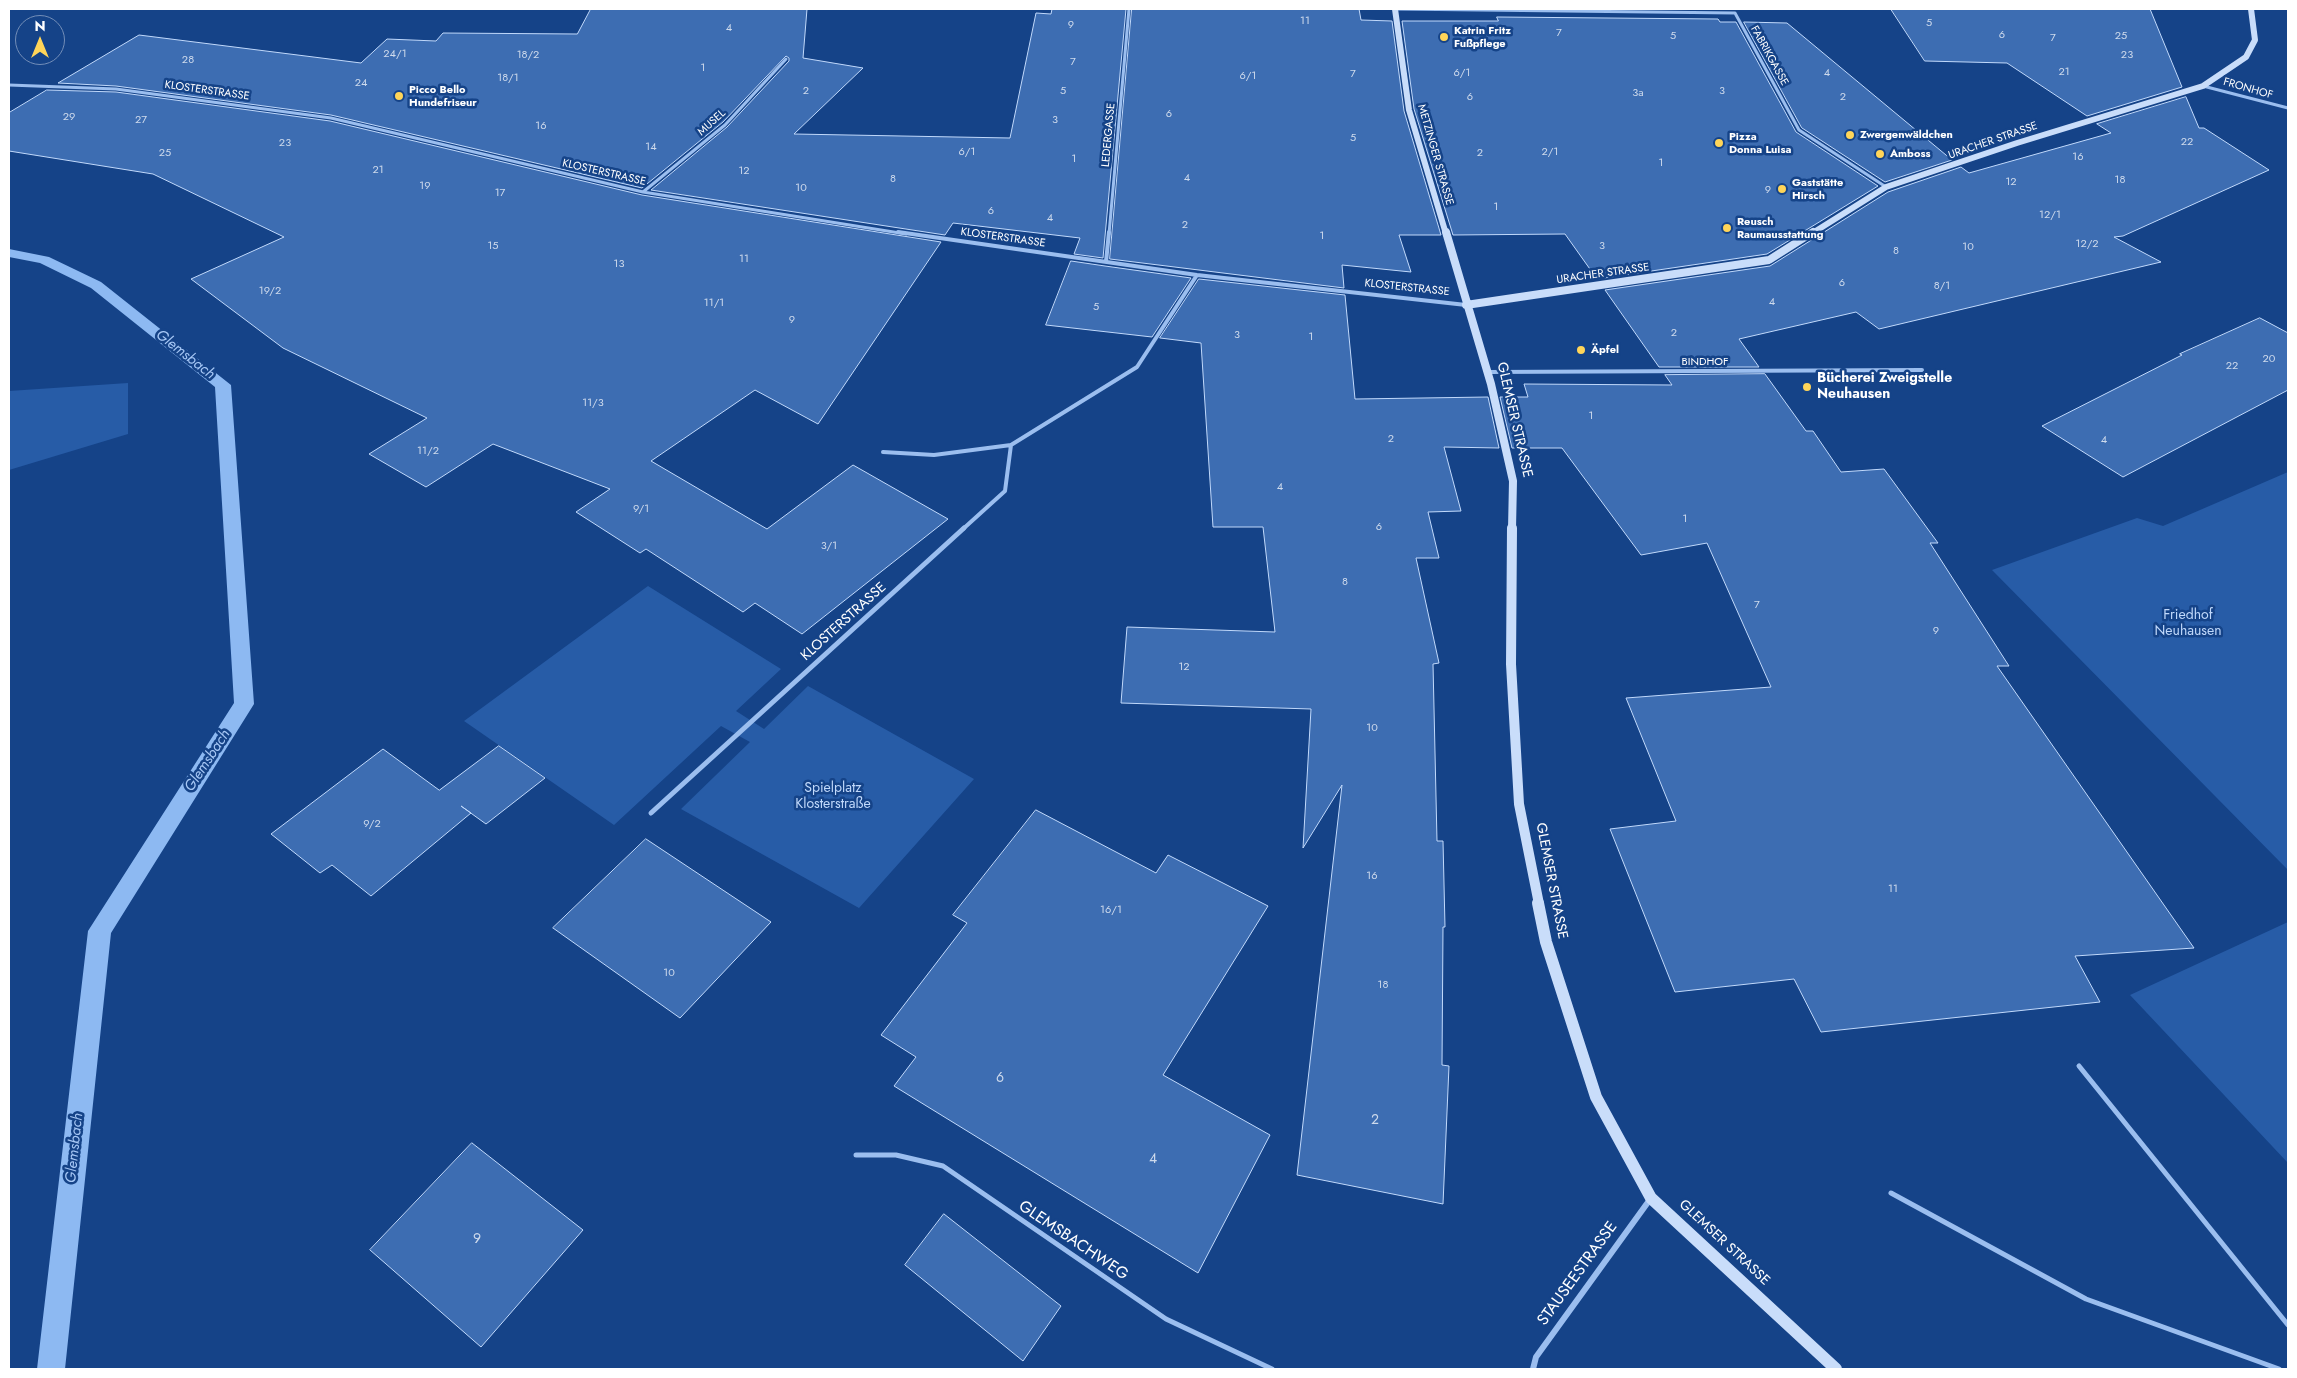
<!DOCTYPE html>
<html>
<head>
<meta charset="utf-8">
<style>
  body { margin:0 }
  #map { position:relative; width:2297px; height:1378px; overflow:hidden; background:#154388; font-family:Jost,sans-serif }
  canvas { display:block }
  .frame { position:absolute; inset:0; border:10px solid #fff; pointer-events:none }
  .north { position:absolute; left:15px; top:15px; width:50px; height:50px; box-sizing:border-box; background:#154388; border:1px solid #738eb8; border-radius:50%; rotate:0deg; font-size:14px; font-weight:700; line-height:20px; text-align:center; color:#fff }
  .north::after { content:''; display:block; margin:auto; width:18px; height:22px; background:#ffd559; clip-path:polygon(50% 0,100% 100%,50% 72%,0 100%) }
</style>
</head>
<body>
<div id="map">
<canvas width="2297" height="1378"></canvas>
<div class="frame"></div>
<div class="north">N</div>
</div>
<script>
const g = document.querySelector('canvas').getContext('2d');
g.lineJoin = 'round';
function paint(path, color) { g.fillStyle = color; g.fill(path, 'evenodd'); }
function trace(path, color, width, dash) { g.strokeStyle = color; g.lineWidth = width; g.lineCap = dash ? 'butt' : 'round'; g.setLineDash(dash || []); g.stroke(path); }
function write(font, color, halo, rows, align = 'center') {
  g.font = font + ' Jost,sans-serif'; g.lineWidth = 5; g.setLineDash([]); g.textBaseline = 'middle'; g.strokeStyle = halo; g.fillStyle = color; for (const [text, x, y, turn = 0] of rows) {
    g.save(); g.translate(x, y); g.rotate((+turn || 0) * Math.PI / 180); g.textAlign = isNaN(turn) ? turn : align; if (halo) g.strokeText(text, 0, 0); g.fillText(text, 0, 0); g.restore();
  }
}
const green = new Path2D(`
  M 128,383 L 128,434 L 9,470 L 9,391 Z
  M 2288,472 L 2288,870 L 1992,570 L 2137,518 L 2163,526 Z
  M 648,586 L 781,669 L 736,711 L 764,729 L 808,686 L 974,779 L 859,908 L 681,809 L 750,742 L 721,726 L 614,825 L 464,721 Z
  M 2288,922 L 2288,1163 L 2130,995 Z`);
const stream = new Path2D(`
  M 9,249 L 49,257 L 101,282 L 231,385 L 254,704 L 111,933 L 65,1369 L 37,1369 L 88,931 L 234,703 L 215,387 L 91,288 L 40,263 L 9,257 Z`);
const building = new Path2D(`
  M 591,9 L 807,9 L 803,58 L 863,68 L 794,134 L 1010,138 L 1036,13 L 1051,14 L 1052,9 L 1126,9 L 1103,258 L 1074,254 L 1080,238 L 953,223 L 945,235 L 651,190 L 727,127 L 789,61 L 789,58 L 786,56 L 723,122 L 642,188 L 331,115 L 116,86 L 58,83 L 139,35 L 361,63 L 387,39 L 436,41 L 443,33 L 577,34 Z
  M 1132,9 L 1359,9 L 1361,20 L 1392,21 L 1404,111 L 1441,235 L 1399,235 L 1411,272 L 1342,265 L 1344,288 L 1110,259 Z
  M 1891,9 L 2150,9 L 2182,87 L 2087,116 L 2007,63 L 1925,61 Z
  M 1497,17 L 1718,19 L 1720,22 L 1736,22 L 1796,132 L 1878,186 L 1767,254 L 1597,279 L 1565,234 L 1453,235 L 1414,109 L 1402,21 L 1498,21 Z
  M 1744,22 L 1787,23 L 1952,160 L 1885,182 L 1802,128 Z
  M 47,90 L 116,92 L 330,121 L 642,195 L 941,242 L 818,424 L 755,390 L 651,461 L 767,529 L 853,465 L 948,519 L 802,634 L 755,603 L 743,612 L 646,549 L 640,553 L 576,512 L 610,489 L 493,444 L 426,487 L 369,454 L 427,418 L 283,348 L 191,279 L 284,237 L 153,174 L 9,151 L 9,113 Z
  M 2186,97 L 2199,128 L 2204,128 L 2269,170 L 2123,236 L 2114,237 L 2161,262 L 1879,329 L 1856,312 L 1739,339 L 1759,367 L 1659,367 L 1605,290 L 1770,266 L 1888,192 L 1961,167 L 1969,173 L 2111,133 L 2097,124 Z
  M 1071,261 L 1105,266 L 1191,278 L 1152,337 L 1046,325 Z
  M 1199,279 L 1345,295 L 1355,399 L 1488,397 L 1499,448 L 1444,447 L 1461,511 L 1428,512 L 1439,558 L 1416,558 L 1439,663 L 1433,664 L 1437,841 L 1443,841 L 1445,927 L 1443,927 L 1442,1065 L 1449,1066 L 1443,1204 L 1297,1175 L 1342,785 L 1303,848 L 1311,709 L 1121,703 L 1127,627 L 1275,632 L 1263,527 L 1213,527 L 1201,343 L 1160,338 Z
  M 2260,318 L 2288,333 L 2288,390 L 2123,477 L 2042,426 L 2182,355 L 2180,354 Z
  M 1765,374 L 1806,431 L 1813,431 L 1841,472 L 1884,469 L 1938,543 L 1930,543 L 2009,666 L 1997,666 L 2194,948 L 2075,956 L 2100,1002 L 1821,1032 L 1794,979 L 1675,992 L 1610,829 L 1676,821 L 1626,698 L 1771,687 L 1707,543 L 1641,555 L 1562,448 L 1512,448 L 1500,397 L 1528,397 L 1524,384 L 1672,385 L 1665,375 Z
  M 499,746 L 545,778 L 486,824 L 461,806 L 471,813 L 371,896 L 332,865 L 320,873 L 271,834 L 383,749 L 439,790 Z
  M 1036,810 L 1156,873 L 1168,855 L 1268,906 L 1163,1075 L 1270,1135 L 1198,1273 L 894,1086 L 916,1057 L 881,1035 L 967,923 L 953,915 Z
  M 646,839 L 771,922 L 680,1018 L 553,928 Z
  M 472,1143 L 583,1230 L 481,1347 L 370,1250 Z
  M 944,1214 L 1061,1306 L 1023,1361 L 905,1265 Z`);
const lane = new Path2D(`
  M 2079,1066 L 2288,1325
  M 856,1155 L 896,1155 L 943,1166 L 1166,1319 L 1272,1369
  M 1891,1193 L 2086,1299 L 2279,1369`);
const streetFar3 = new Path2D(`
  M 1395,9 L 1735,13 L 1799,130 L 1886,187
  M 9,85 L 116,89 L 331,118 L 643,192 L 906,234
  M 2203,86 L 2288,108
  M 643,192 L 725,125 L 786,59
  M 1109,234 L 1129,9`);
const streetFar2 = new Path2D(`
  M 898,232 L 1197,275 L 1466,305
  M 1106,262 L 1109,232
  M 1487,372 L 1922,370
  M 883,452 L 934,455 L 1011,445 L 1137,367 L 1197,275
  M 963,529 L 1005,491 L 1011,445`);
const streetFar1 = new Path2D(`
  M 651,813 L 964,528`);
const street = new Path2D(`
  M 1533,1369 L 1536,1357 L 1651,1198`);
const secondaryFar3 = new Path2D(`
  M 1395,9 L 1409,110 L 1446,234
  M 1811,234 L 1886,187 L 2017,143 L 2203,86 L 2246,57 L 2255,40 L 2251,9`);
const secondaryFar2 = new Path2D(`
  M 1446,232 L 1491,384 L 1513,481 L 1512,529
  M 1466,305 L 1769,260 L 1813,232`);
const secondaryFar1 = new Path2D(`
  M 1512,528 L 1511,664 L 1519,804 L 1539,904`);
const secondary = new Path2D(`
  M 1538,903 L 1546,942 L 1596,1097 L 1651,1198 L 1836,1369`);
const markers = [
  [1444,37,5,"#ffd559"],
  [399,96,5,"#ffd559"],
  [1850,135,5,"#ffd559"],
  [1719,143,5,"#ffd559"],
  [1880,154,5,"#ffd559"],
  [1782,189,5,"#ffd559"],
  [1727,228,5,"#ffd559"],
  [1581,350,5,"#ffd559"],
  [1807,387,5,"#ffd559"]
];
const numberNames = [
  ["11",1305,21],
  ["5",1929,23],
  ["9",1071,25],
  ["4",729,28],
  ["7",1559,33],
  ["6",2002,35],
  ["5",1673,36],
  ["25",2121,36],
  ["7",2053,38],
  ["24/1",395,54],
  ["18/2",528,55],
  ["23",2127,55],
  ["28",188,60],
  ["7",1073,62],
  ["1",703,68],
  ["21",2064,72],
  ["6/1",1462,73],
  ["4",1827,73],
  ["7",1353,74],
  ["6/1",1248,76],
  ["18/1",508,78],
  ["24",361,83],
  ["2",806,91],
  ["5",1063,91],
  ["3",1722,91],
  ["3a",1638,93],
  ["6",1470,97],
  ["2",1843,97],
  ["6",1169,114],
  ["29",69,117],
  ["27",141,120],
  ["3",1055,120],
  ["16",541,126],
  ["5",1353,138],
  ["22",2187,142],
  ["23",285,143],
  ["14",651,147],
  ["6/1",967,152],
  ["2/1",1550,152],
  ["25",165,153],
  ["2",1480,153],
  ["16",2078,157],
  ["1",1074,159],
  ["1",1661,163],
  ["21",378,170],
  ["12",744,171],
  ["4",1187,178],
  ["8",893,179],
  ["18",2120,180],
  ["12",2011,182],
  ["19",425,186],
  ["10",801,188],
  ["9",1768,190],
  ["17",500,193],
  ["1",1496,207],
  ["6",991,211],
  ["12/1",2050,215],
  ["4",1050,218],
  ["2",1185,225],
  ["1",1322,236],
  ["12/2",2087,244],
  ["15",493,246],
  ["3",1602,246],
  ["10",1968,247],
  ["8",1896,251],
  ["11",744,259],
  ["13",619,264],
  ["6",1842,283],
  ["8/1",1942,286],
  ["19/2",270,291],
  ["4",1772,302],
  ["11/1",714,303],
  ["5",1096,307],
  ["9",792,320],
  ["2",1674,333],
  ["3",1237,335],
  ["1",1311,337],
  ["20",2269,359],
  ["22",2232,366],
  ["11/3",593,403],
  ["1",1591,416],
  ["2",1391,439],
  ["4",2104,440],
  ["11/2",428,451],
  ["4",1280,487],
  ["9/1",641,509],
  ["1",1685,519],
  ["6",1379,527],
  ["3/1",829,546],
  ["8",1345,582],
  ["7",1757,605],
  ["9",1936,631],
  ["12",1184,667],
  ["10",1372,728],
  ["9/2",372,824],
  ["16",1372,876],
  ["11",1893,889],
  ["16/1",1111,910],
  ["10",669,973],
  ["18",1383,985]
];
const farPoinames = [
  ["Katrin Fritz",1454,31],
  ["Fußpflege",1454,44],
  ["Picco Bello",409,90],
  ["Hundefriseur",409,103],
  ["Zwergenwäldchen",1860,135],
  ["Pizza",1729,137],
  ["Donna Luisa",1729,150],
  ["Amboss",1890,154],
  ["Gaststätte",1792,183],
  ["Hirsch",1792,196],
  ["Reusch",1737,222],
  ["Raumausstattung",1737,235],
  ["Äpfel",1591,350]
];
const farStreetnames = [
  ["FABRIKGASSE",1769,56,61],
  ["FRONHOF",2248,89,16],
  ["KLOSTERSTRASSE",207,91,8],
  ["MUSEL",712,123,-42],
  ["LEDERGASSE",1109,135,-85],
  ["URACHER STRASSE",1993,141,-19],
  ["METZINGER STRASSE",1435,155,74],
  ["KLOSTERSTRASSE",604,173,13],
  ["KLOSTERSTRASSE",1003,238,8],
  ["URACHER STRASSE",1603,274,-8],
  ["KLOSTERSTRASSE",1407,288,6],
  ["BINDHOF",1705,362]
];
const poiNames = [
  ["Bücherei Zweigstelle",1817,379],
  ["Neuhausen",1817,395]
];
const streetNames = [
  ["GLEMSER STRASSE",1514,420,77],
  ["KLOSTERSTRASSE",844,622,-42],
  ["GLEMSER STRASSE",1551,881,79],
  ["GLEMSER STRASSE",1724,1243,43]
];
const parkNames = [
  ["Friedhof",2188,616],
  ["Neuhausen",2188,632],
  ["Spielplatz",833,789],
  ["Klosterstraße",833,805]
];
const nearNumbernames = [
  ["6",1000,1079],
  ["2",1375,1121],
  ["4",1153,1160],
  ["9",477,1240]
];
const waterNames = [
  ["Glemsbach",185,355,38],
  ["Glemsbach",208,761,-57],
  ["Glemsbach",75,1148,-84]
];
const nearStreetnames = [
  ["GLEMSBACHWEG",1073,1241,34],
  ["STAUSEESTRASSE",1578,1274,-54]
];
paint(green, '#275ca7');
paint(stream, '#8db9f2');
paint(building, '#3d6db2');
trace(building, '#c1d9fb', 1);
trace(lane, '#9bbeef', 5);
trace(streetFar3, '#9bbeef', 3);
trace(streetFar2, '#9bbeef', 4);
trace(streetFar1, '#9bbeef', 5);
trace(street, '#9bbeef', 6);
trace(secondaryFar3, '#c9ddfa', 6);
trace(secondaryFar2, '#c9ddfa', 8);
trace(secondaryFar1, '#c9ddfa', 10);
trace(secondary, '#c9ddfa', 12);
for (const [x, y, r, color] of markers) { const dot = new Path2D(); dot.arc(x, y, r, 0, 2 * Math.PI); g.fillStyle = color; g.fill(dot); trace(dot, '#154388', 2); }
write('11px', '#cedaec', null, numberNames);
write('bold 11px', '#fff', '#154388', farPoinames, 'left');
write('11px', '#fff', '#154388', farStreetnames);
write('bold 14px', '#fff', '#154388', poiNames, 'left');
write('14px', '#fff', '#154388', streetNames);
write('14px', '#c1d9fb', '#154388', parkNames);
write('14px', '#cedaec', null, nearNumbernames);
write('italic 15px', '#a7c8f6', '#154388', waterNames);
write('16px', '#fff', '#154388', nearStreetnames);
</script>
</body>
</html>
